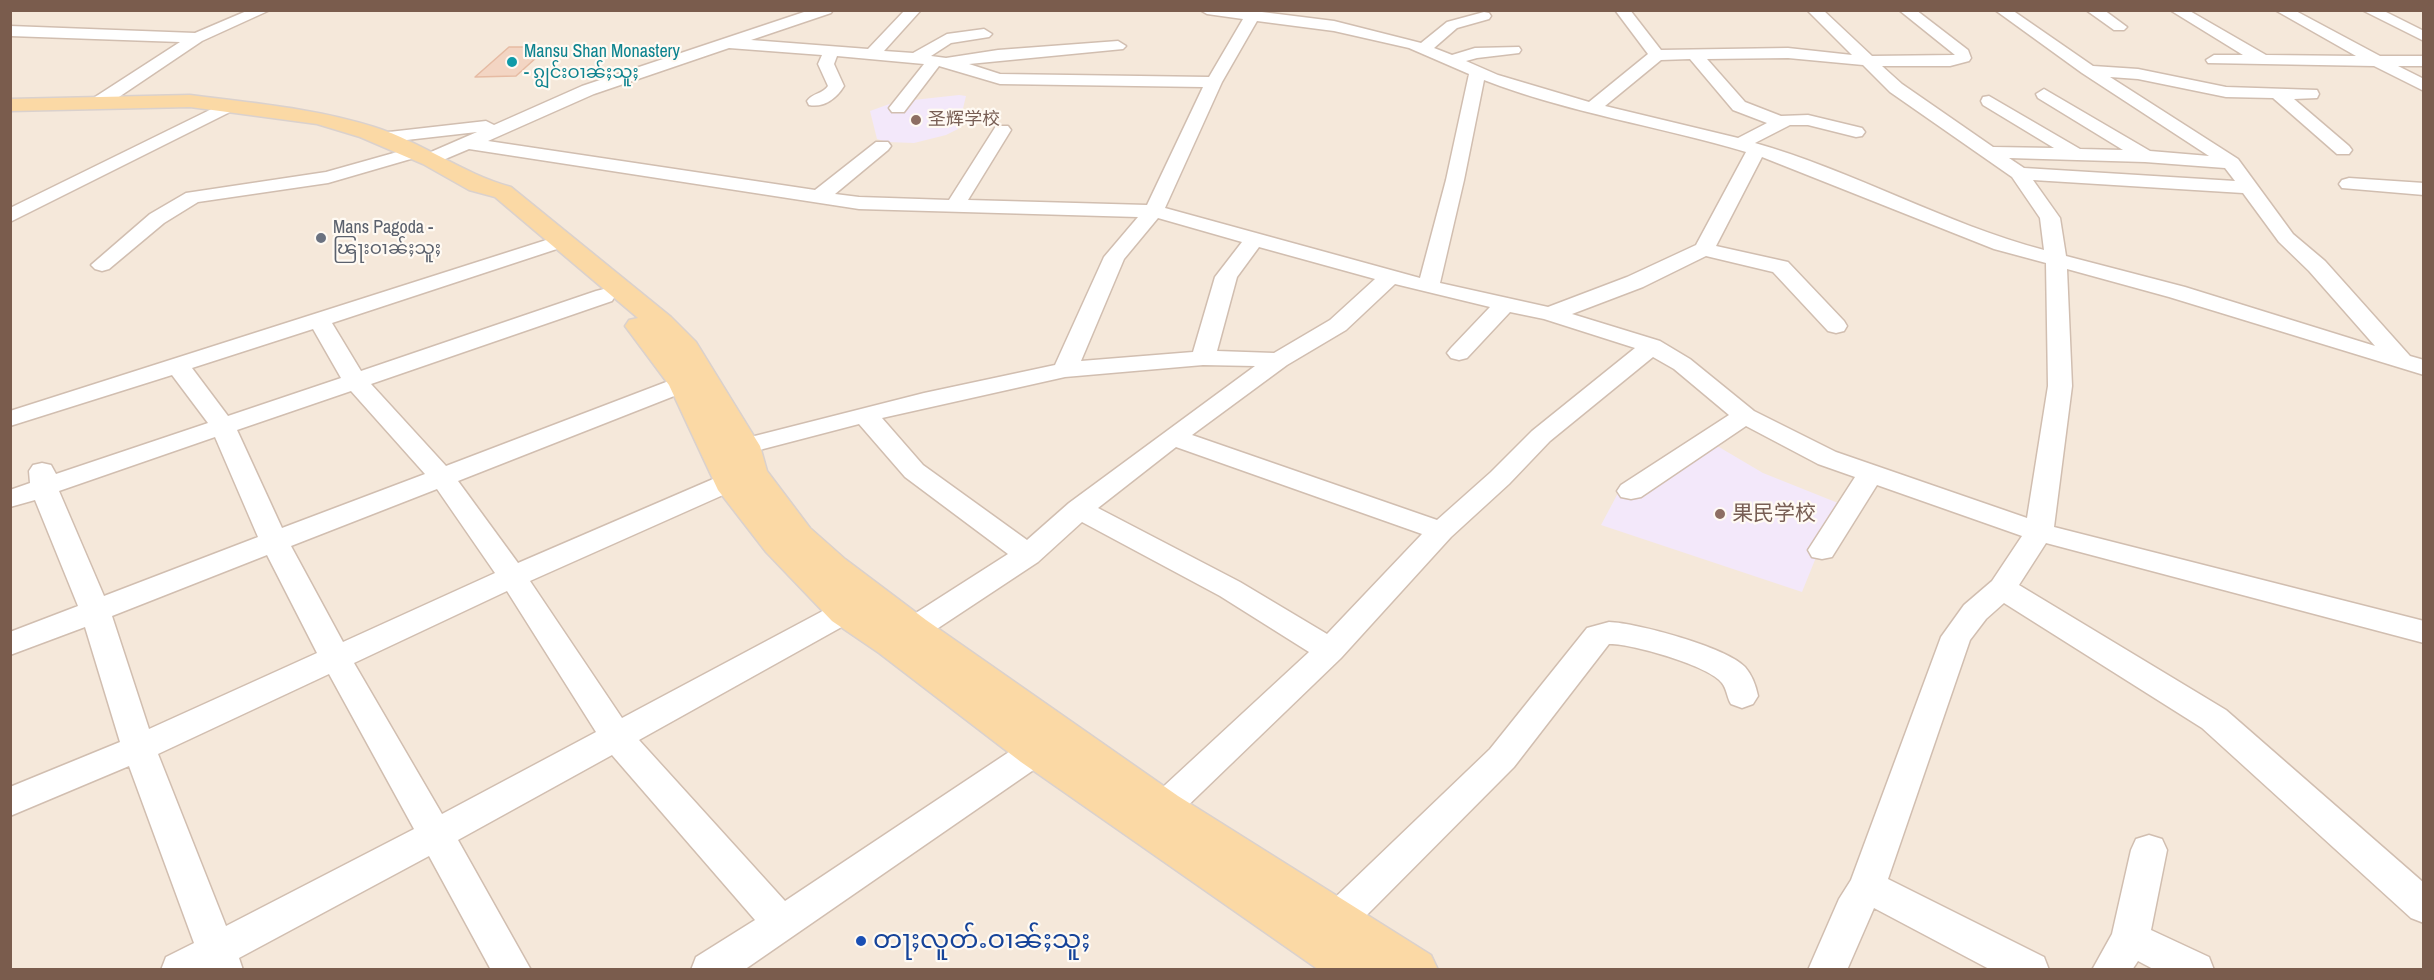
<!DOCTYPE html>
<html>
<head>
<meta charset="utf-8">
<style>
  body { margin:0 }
  #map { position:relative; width:2434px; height:980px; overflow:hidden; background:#fdf6ec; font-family:"Archivo Narrow",sans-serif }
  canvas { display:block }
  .frame { position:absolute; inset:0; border:12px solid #7a5c4d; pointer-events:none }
</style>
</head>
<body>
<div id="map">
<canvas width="2434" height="980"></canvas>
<div class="frame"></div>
</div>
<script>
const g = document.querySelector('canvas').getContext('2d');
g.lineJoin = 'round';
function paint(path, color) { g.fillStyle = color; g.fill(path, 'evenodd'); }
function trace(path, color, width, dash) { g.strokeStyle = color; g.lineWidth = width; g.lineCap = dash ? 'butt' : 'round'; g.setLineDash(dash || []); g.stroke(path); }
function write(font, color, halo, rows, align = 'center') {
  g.font = font + ' "Archivo Narrow","Noto Sans SC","Noto Sans Myanmar",sans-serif'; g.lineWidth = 4.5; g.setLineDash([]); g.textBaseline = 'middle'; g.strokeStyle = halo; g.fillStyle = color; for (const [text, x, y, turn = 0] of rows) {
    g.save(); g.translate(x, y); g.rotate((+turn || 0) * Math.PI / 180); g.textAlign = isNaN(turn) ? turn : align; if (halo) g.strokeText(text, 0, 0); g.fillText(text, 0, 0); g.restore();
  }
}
const residential = new Path2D(`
  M 11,11 L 2423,11 L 2423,969 L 11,969 Z`);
const education = new Path2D(`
  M 959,95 L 966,96 L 958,129 L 946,135 L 914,143 L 887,142 L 877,139 L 870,111 L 895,102 Z
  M 1702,437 L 1763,473 L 1838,503 L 1802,592 L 1601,525 L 1618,493 Z`);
const building = new Path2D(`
  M 509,47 L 548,47 L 516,76 L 475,77 Z`);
const minor = new Path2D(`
  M 249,10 L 270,10 L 202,41 L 107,105 L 95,105 L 93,101 L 95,97 L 180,42 L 10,36 L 10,26 L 195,33 Z
  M 810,10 L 833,10 L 831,13 L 751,40 L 868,49 L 905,10 L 921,10 L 884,51 L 913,53 L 947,34 L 984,29 L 992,34 L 989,37 L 951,43 L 931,56 L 946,58 L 998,50 L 1118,41 L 1126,46 L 1123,49 L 969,64 L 1000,74 L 1209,77 L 1243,19 L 1207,14 L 1200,10 L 1263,10 L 1262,12 L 1334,21 L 1421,43 L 1447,22 L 1484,12 L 1489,13 L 1491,16 L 1489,19 L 1457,28 L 1434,48 L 1452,55 L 1475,48 L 1519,47 L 1521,50 L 1519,53 L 1477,58 L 1466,61 L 1498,75 L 1589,102 L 1648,54 L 1615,10 L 1630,10 L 1661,50 L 1788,48 L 1852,55 L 1807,10 L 1823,10 L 1872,56 L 1955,55 L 1899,10 L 1916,10 L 1968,50 L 1971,58 L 1969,61 L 1950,66 L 1882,66 L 1902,84 L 1993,147 L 2054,148 L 1983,105 L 1981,101 L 1983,97 L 1989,96 L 2080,149 L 2123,150 L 2038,98 L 2036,94 L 2044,89 L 2150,151 L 2209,156 L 2082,73 L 1995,10 L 2012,10 L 2093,66 L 2138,69 L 2226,87 L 2317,90 L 2319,94 L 2317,98 L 2294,99 L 2349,146 L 2352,150 L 2349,154 L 2337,154 L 2273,98 L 2226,97 L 2138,79 L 2110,77 L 2238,159 L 2293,234 L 2325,261 L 2410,356 L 2424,360 L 2424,375 L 2169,297 L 2067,269 L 2072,386 L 2054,527 L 2424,621 L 2424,643 L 2046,543 L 2019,585 L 2226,710 L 2424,883 L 2424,923 L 2411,918 L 2202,728 L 2004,603 L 1986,619 L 1970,640 L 1888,879 L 2044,957 L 2049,970 L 1991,970 L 1874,908 L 1847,970 L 1808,970 L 1839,899 L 1851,880 L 1941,637 L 1964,605 L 1992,581 L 2022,536 L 1877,485 L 1832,557 L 1822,559 L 1812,557 L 1808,550 L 1855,477 L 1818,464 L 1746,426 L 1641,497 L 1631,499 L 1621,497 L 1617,491 L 1621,485 L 1729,415 L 1674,369 L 1653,357 L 1550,441 L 1509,484 L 1451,537 L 1341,658 L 1175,818 C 1164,833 1158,838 1139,832 L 1134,822 L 1151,798 L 1309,652 L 1220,596 L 1082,522 L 1038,562 L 908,648 L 897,651 L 886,648 L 882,640 L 886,632 L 1008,554 L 905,477 L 859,424 L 744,454 L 735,451 L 731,446 L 735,441 L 924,393 L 1055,365 L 1104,257 L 1138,217 L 859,209 L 469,149 L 431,165 L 424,163 L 422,159 L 424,155 L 477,132 L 380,143 L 374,142 L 371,138 L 374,134 L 380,133 L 486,121 L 494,125 L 582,86 ZM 1257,21 L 1334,31 L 1409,48 L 1469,74 L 1446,180 L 1420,278 L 1165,208 L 1222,82 ZM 729,48 L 822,55 L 818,64 L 828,86 C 823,94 812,93 807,101 L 809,105 C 824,108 837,98 844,86 L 834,64 L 837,56 L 924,64 L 889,108 L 892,112 L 904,112 L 939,66 L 1000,84 L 1203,87 L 1147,205 L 968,200 L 1011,130 L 1008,126 L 996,126 L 949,200 L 859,197 L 835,194 L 888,150 L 891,146 L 888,142 L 876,142 L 815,190 L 488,141 L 594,94 ZM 1788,58 L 1863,65 L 1890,92 L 2012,177 L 2040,218 L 2044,250 C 1945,224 1854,171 1755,143 L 1790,125 L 1808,125 L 1856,137 L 1862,136 L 1865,132 L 1862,128 L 1808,115 L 1781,116 L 1745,102 L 1707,59 ZM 1690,59 L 1733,110 L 1767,123 L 1738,138 L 1605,106 L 1661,60 ZM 1484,80 C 1569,113 1659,126 1746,152 L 1696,245 L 1627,277 L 1548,307 L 1440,283 L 1464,180 ZM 1762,157 L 1994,249 L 2046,263 L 2048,386 L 2027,518 L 1836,452 L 1754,411 L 1690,359 L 1660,341 L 1572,314 L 1643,287 L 1706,256 L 1773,272 L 1828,331 L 1836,333 L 1844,331 L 1847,326 L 1844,321 L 1788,262 L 1716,246 ZM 2009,158 L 2145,162 L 2225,168 L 2235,181 L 2024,168 ZM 2033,180 L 2243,193 L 2279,242 L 2309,271 L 2375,346 L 2185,287 L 2066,256 L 2060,218 ZM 1158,218 L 1242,242 L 1215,277 L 1193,352 L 1081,361 L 1124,259 ZM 1259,247 L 1375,279 L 1330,320 L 1274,353 L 1217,351 L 1237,277 ZM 1395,284 L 1490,307 L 1451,348 L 1447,353 L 1451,358 L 1459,360 L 1467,358 L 1510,312 L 1544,319 L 1635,348 L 1532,431 L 1491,472 L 1437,520 L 1192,435 L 1287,365 L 1346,330 ZM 1203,365 L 1255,366 L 1069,503 L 1027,540 L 923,465 L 882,418 L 1065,377 ZM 1176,447 L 1422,534 L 1327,634 L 1240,582 L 1098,508 Z
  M 2086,10 L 2104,10 L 2127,27 L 2124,30 L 2114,30 Z
  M 2170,10 L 2188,10 L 2266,55 L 2356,56 L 2275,10 L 2294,10 L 2380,56 L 2424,56 L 2424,66 L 2398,66 L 2424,79 L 2424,91 L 2374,66 L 2208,63 L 2206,60 L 2214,55 L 2243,55 Z
  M 2362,10 L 2382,10 L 2424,31 L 2424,41 Z
  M 228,101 L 234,102 L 237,106 L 234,110 L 10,222 L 10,208 Z
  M 415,147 L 421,148 L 424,152 L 421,156 L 328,183 L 198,202 L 164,223 L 109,269 L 102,271 L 95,269 L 91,265 L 150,214 L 186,193 L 326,172 Z
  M 2349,178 L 2424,183 L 2424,195 L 2342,188 L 2339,184 L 2342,180 Z
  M 562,235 L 569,237 L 572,241 L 569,245 L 332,323 L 361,371 L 596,291 L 604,289 L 612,291 L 615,296 L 612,301 L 371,384 L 446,466 L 674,379 L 683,377 L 692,379 L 695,384 L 692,389 L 458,481 L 518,563 L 741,467 L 750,465 L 759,467 L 763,473 L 759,479 L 530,581 L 622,718 L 834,605 L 845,602 L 856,605 L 860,612 L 856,619 L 639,740 L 785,901 L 1024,742 L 1036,738 L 1048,742 L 1053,751 L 1048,760 L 744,970 L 691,970 L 696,957 L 755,920 L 612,755 L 458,840 L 531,970 L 491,970 L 429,856 L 239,958 L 243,970 L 161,970 L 166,957 L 194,943 L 129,766 L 10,816 L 10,787 L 120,742 L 85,627 L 10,655 L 10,632 L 78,606 L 35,500 L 10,507 L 10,490 L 30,483 L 29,471 L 33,465 L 42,463 L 51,465 L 56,474 L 208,423 L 172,375 L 10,426 L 10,411 ZM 313,329 L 341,378 L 228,416 L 192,368 ZM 351,391 L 425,474 L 282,528 L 237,430 ZM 215,437 L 258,537 L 104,596 L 59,491 ZM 437,489 L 495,573 L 343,642 L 291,546 ZM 267,555 L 317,653 L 149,729 L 112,616 ZM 507,591 L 596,732 L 442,814 L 354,663 ZM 329,674 L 414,829 L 226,926 L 158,754 Z
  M 1609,622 C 1637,623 1726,647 1745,667 C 1752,675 1756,686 1758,696 L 1753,704 L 1742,708 L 1731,704 C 1727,698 1727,689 1722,683 C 1710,666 1630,643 1609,644 L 1514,767 L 1349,933 L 1336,938 L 1323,933 L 1317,921 L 1323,909 L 1490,749 L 1587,628 Z
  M 2149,835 L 2162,839 L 2167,850 L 2151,930 L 2209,957 L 2214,970 L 2155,970 L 2138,961 L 2132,970 L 2092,970 L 2112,934 L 2131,850 L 2136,839 Z`);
const major = new Path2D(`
  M 190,95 C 252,103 314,108 374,127 C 422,142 463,174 511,187 L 671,317 L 696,342 L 760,446 L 767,471 L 810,528 L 845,559 L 926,620 L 1178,796 L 1431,955 L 1438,970 L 1319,970 L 1021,762 L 879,653 L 832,621 L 766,552 L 718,490 L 669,385 L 625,326 L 629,320 L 638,318 L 495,197 L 469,190 L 423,164 L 360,137 L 317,124 L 190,107 L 10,111 L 10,99 Z`);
const markers = [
  [512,62,6,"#0f9aa8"],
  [916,120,6,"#8d6e63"],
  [321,238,6,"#6b7280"],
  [1720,514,6,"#8d6e63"],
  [861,941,6,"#1a4fb4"]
];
const farCulturenames = [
  ["Mansu Shan Monastery",524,52],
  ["- ၵျွင်းဝၢၼ်ႈသူႈ",524,73]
];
const farEducationnames = [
  ["圣辉学校",928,120]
];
const farWorshipnames = [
  ["Mans Pagoda -",333,228],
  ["ၽြႃးဝၢၼ်ႈသူႈ",333,249]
];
const educationNames = [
  ["果民学校",1732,514]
];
const nearTransitnames = [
  ["တႃႈလူတ်ႉဝၢၼ်ႈသူႈ",873,941]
];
paint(residential, '#f5e8da');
paint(education, '#f3e8fa');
paint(building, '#f3d5c3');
trace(building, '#e6bba3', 1.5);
trace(minor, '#d1beb0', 3);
trace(major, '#dad1cd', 3);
paint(minor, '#fff');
paint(major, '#fbd9a5');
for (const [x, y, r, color] of markers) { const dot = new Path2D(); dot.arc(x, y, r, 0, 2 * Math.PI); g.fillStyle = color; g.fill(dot); trace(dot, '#fffaf3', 2); }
write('18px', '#0d838f', '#fffaf3', farCulturenames, 'left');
write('18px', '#785e54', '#fffaf3', farEducationnames, 'left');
write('18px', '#5b616d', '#fffaf3', farWorshipnames, 'left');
write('21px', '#785e54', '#fffaf3', educationNames, 'left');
write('26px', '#164399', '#fffaf3', nearTransitnames, 'left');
</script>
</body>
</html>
